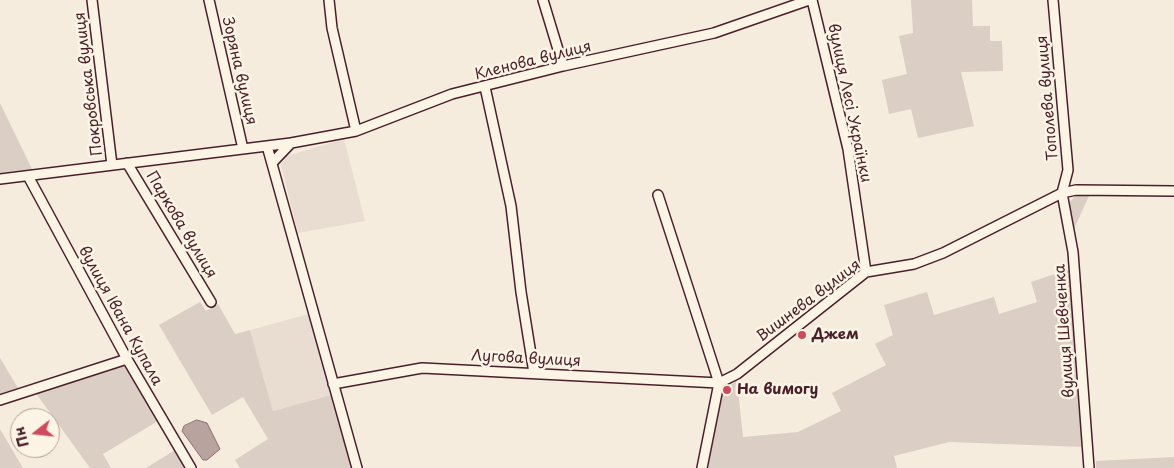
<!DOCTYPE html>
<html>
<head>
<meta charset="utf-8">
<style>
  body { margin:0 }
  #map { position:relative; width:1174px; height:468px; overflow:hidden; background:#f5ecde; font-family:"Playpen Sans",sans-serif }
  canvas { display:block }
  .north { position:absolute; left:10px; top:408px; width:50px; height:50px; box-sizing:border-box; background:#fcf5e5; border:1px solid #b59f9b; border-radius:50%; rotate:254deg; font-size:14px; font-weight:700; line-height:20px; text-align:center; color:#4a1f2b }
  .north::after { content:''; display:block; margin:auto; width:18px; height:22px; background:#d1495b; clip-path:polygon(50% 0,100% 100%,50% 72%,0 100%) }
</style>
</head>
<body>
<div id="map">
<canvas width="1174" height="468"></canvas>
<div class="north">Пн</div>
</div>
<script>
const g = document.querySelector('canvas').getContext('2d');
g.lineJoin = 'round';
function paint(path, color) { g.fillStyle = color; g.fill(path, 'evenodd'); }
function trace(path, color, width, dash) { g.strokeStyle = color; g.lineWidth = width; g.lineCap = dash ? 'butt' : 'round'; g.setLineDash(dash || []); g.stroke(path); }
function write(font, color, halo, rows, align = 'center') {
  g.font = font + ' "Playpen Sans",sans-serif'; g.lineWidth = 5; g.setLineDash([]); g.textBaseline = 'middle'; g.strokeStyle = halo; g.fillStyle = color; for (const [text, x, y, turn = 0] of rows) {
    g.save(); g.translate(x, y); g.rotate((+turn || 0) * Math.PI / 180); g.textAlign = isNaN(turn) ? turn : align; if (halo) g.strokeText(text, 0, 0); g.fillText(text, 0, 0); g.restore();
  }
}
const built = new Path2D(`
  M 344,139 L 365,221 L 298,233 L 281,165 L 287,156 Z
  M 309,314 L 331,395 L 273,411 L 250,330 Z`);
const green = new Path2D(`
  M 911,0 L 972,0 L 973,26 L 990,26 L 990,41 L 1002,41 L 1003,71 L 961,72 L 974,126 L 918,138 L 911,109 L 889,114 L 882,80 L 907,74 L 899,36 L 913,33 Z
  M 0,103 L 32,169 L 0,173 Z
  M 1075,196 L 1089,196 L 1074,229 L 1068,204 Z
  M 1070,269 L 1083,447 L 949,442 L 894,456 L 897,468 L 708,468 L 722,392 L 725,396 L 733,389 L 731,385 L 737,380 L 743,437 L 798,432 L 841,411 L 832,393 L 886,365 L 875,344 L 893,335 L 884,305 L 927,292 L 934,315 L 994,297 L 999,314 L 1037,302 L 1031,282 Z
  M 200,302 L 206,311 L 218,304 L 235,334 L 250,330 L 273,411 L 331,395 L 352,468 L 240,468 L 235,460 L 268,439 L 243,397 L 212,415 L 159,325 Z
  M 0,358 L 18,388 L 0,394 Z
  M 124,363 L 158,421 L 103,454 L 111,468 L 90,468 L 35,392 Z
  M 0,429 L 23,468 L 0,468 Z
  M 175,450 L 186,468 L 146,468 Z
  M 1174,457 L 1174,468 L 1096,468 L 1096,461 Z`);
const water = new Path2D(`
  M 197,420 L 207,423 L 220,449 L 207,460 L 203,460 L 182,431 L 184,426 Z`);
const street = new Path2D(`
  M 92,0 L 112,165
  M 209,0 L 243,149
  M 329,0 L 332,28 L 356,131
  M 543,0 L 563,66
  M 812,0 L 848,149 L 866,272
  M 1053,0 L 1068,170 L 1062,193 L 1073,252 L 1089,468
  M 485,87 L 511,206 L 521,292 L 534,373
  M 267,146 L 357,468
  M 127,163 L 211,302
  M 272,163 L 291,143 L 356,131 L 452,94 L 563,66 L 714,33 L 809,0
  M 28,176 L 127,359 L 191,468
  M 0,179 L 291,143
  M 658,195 L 719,383 L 702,468
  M 333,384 L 422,368 L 719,383 L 737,374 L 866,272 L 914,264 L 943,253 L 1062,193 L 1076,190 L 1174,191
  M 0,400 L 127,359`);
const markers = [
  [802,335,5,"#d1495b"],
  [727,390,5,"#d1495b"]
];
const streetNames = [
  ["Кленова вулиця",533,61,-14],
  ["Зоряна вулиця",239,71,77],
  ["Покровська вулиця",89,84,-97],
  ["Тополева вулиця",1048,98,-95],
  ["вулиця Лесі Українки",849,103,78],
  ["Паркова вулиця",181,225,59],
  ["Вишнева вулиця",809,301,-37],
  ["вулиця Івана Купала",120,316,61],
  ["вулиця Шевченка",1065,331,-94],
  ["Лугова вулиця",526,359,3]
];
const poiNames = [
  ["Джем",812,335],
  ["На вимогу",737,390]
];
paint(built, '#e8ddd0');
paint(green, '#dbcec4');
paint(water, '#b8a39e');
trace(water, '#8c6e70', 1);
trace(street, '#4a1f2b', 12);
trace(street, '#fcf5e5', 9);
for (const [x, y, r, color] of markers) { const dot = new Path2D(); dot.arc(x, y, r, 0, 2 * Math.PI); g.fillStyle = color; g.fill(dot); trace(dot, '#fcf5e5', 2); }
write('15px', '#4a1f2b', '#fcf5e5', streetNames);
write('bold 15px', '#4a1f2b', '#fcf5e5', poiNames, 'left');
</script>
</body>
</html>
